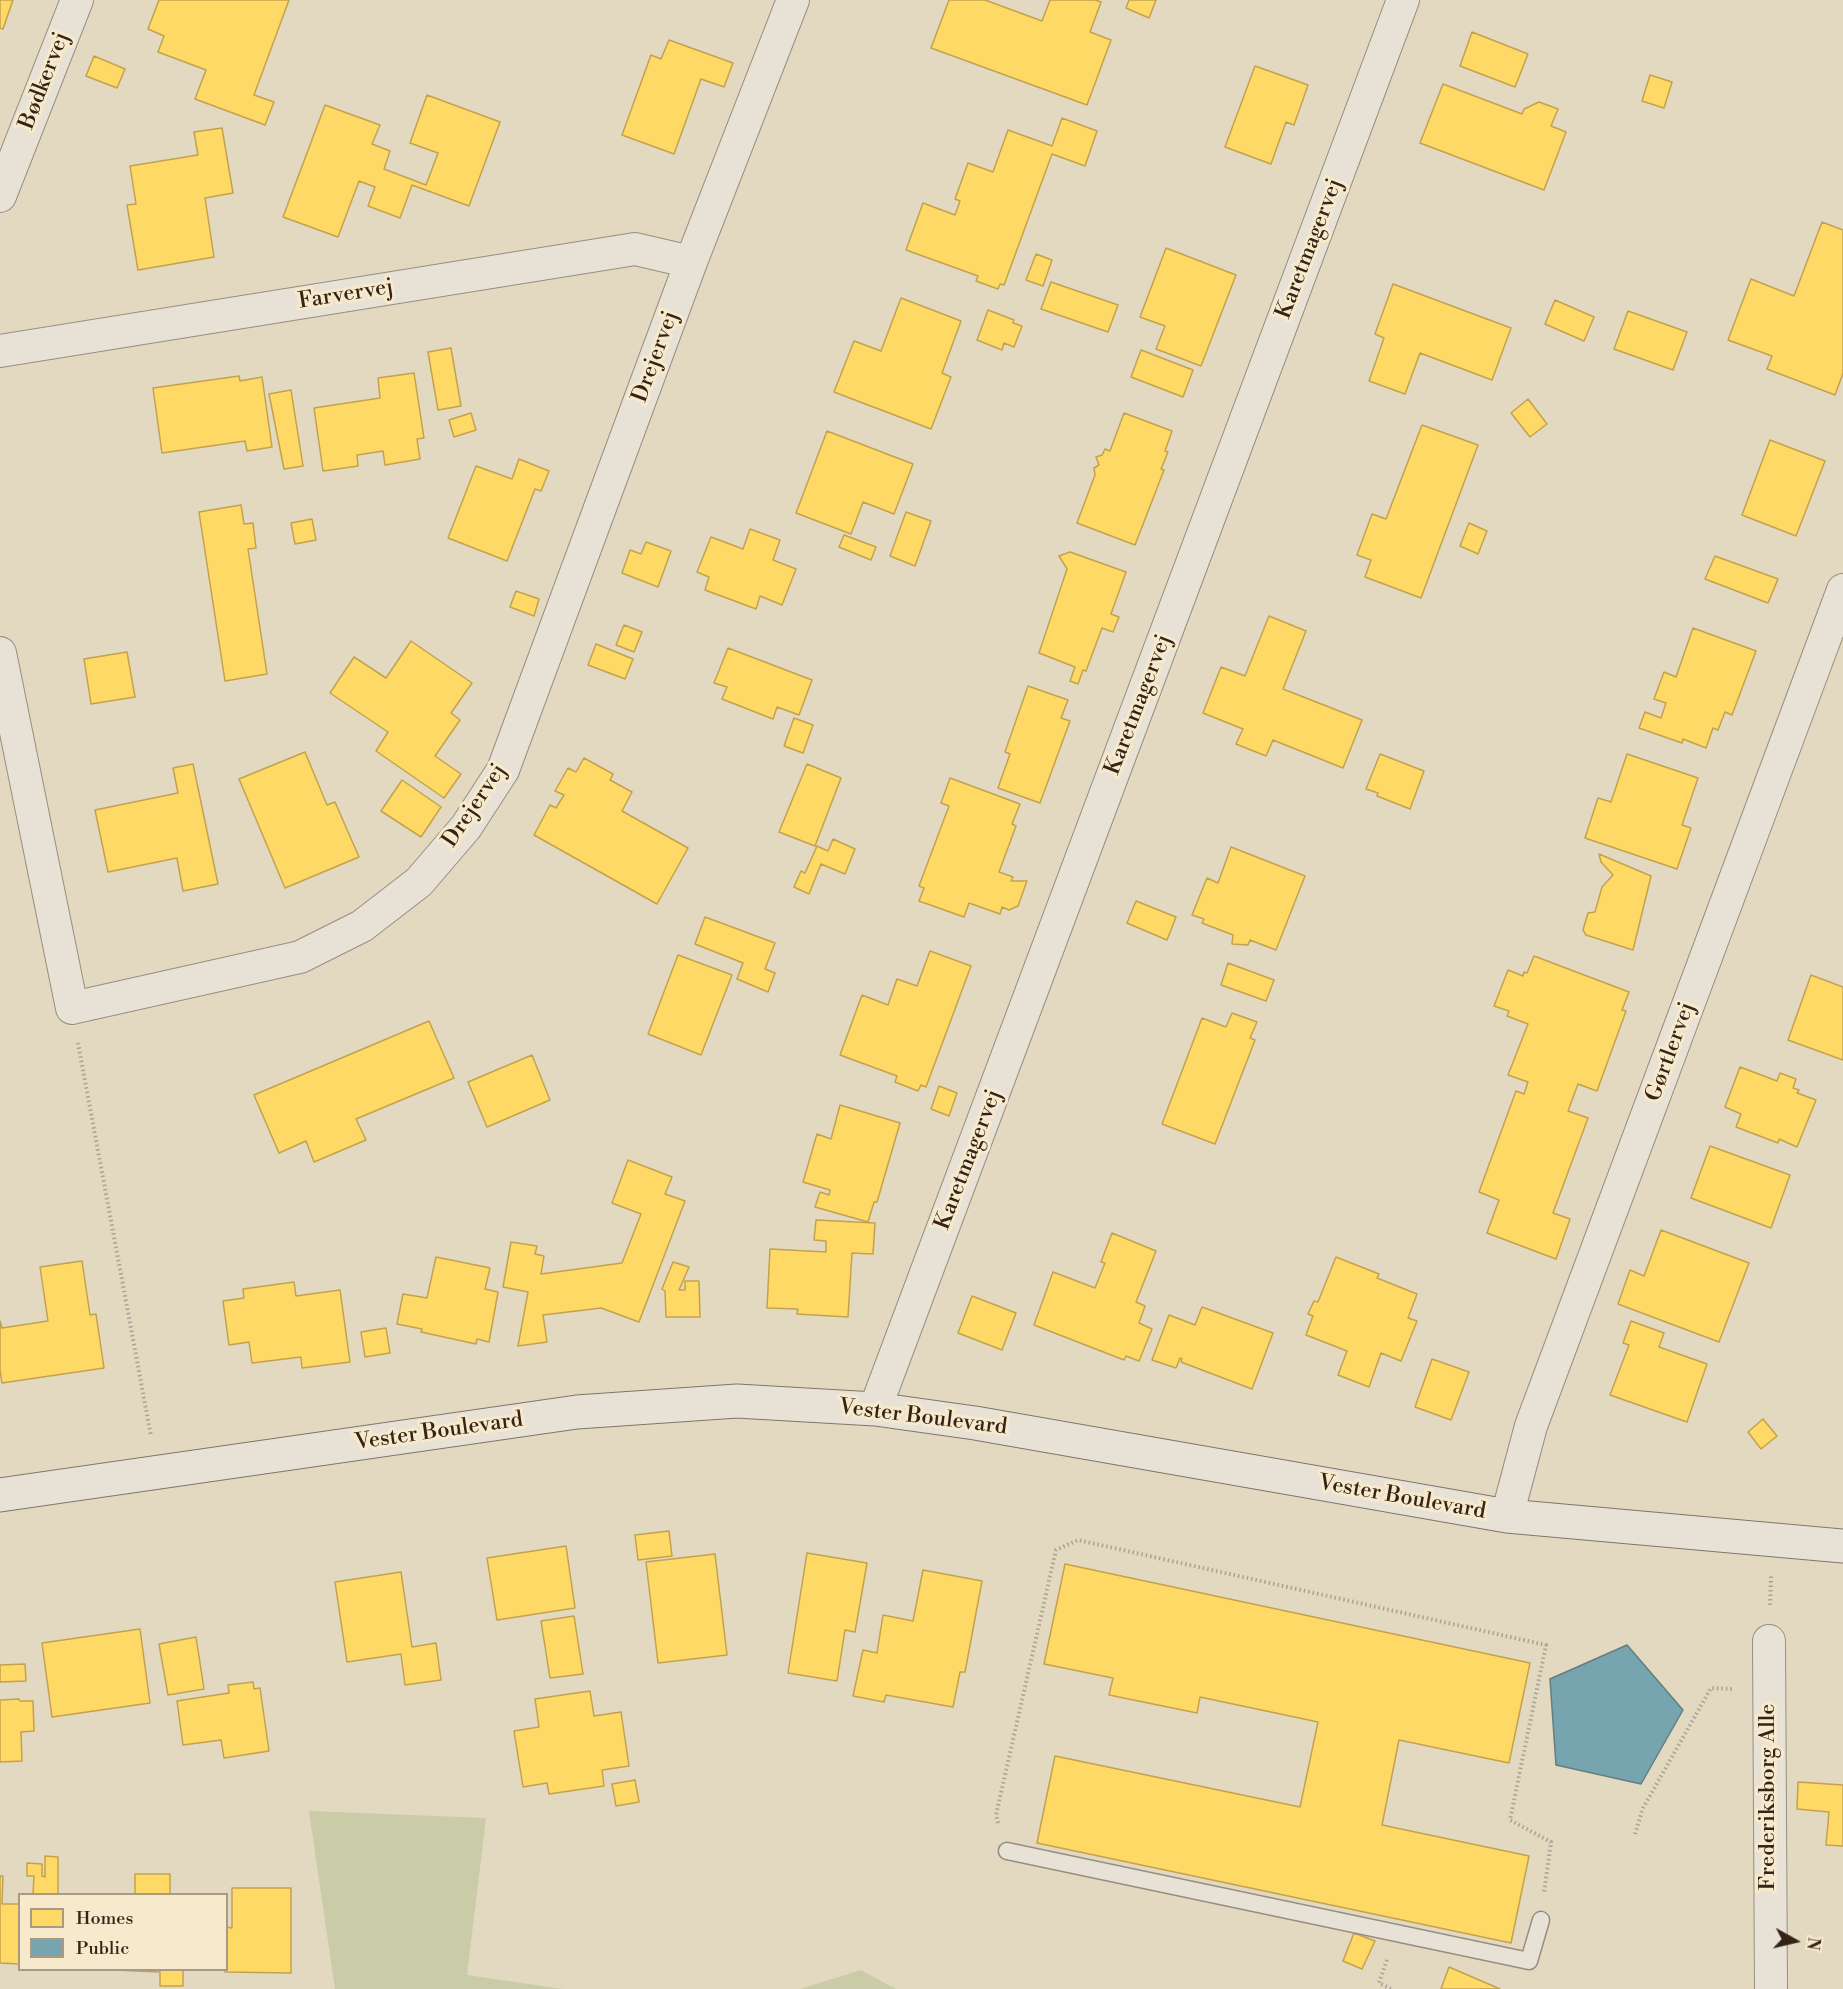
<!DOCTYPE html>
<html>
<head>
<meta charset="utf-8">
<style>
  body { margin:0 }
  #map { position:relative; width:1843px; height:1989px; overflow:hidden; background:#e3d8c0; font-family:"Libre Bodoni",serif }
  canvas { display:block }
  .legend { position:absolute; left:18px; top:1893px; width:210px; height:78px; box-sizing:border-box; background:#f7eacc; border:2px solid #aa9a84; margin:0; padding:8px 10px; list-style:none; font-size:18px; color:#362317 }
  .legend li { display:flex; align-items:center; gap:12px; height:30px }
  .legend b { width:30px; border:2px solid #aa9a84 }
  .north { position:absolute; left:1765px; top:1911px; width:60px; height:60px; -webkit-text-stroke:4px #f7eacc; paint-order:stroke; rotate:98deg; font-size:16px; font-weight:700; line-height:24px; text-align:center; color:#362317 }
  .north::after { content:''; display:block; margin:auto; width:21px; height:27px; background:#362317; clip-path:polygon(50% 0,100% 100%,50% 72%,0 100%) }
</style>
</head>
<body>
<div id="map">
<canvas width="1843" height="1989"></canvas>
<ul class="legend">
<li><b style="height:16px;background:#ffd966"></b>Homes</li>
<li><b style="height:16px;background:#76a5af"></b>Public</li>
</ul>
<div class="north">N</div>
</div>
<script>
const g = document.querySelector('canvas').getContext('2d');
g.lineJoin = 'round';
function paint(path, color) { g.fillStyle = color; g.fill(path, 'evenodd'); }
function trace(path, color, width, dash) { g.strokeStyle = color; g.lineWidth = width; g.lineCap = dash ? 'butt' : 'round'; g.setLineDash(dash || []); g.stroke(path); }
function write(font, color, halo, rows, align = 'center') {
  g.font = font + ' "Libre Bodoni",serif'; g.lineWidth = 6; g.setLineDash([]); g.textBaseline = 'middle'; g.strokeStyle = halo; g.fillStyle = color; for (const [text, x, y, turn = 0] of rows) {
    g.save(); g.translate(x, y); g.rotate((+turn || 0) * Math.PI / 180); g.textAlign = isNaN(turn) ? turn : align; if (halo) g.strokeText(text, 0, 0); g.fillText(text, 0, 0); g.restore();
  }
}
const green = new Path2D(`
  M 309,1811 L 486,1818 L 467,1975 L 562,1989 L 335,1989 Z
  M 861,1970 L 896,1989 L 800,1989 Z`);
const homes = new Path2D(`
  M 0,0 L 13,0 L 3,29 L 0,28 Z
  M 159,0 L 289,0 L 254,95 L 274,102 L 265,125 L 195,99 L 206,70 L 158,52 L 164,36 L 148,29 Z
  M 949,0 L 985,0 L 1042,21 L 1050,0 L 1095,0 L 1101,2 L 1090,32 L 1111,40 L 1087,105 L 931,48 Z
  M 1129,0 L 1156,0 L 1149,18 L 1126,8 Z
  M 1472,32 L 1528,54 L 1515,87 L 1460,66 Z
  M 669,40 L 733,63 L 724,87 L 701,79 L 674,154 L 622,135 L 651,55 L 661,59 Z
  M 94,56 L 125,69 L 117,88 L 86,76 Z
  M 1255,66 L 1308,85 L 1294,125 L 1286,122 L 1271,164 L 1225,147 Z
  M 1650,75 L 1672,82 L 1664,108 L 1642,101 Z
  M 1443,84 L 1522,114 L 1524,109 L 1539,102 L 1558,109 L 1551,126 L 1566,132 L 1544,190 L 1420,143 Z
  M 427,95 L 500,122 L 469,206 L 412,185 L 400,218 L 368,206 L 375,187 L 359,181 L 338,237 L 283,217 L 325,105 L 380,125 L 372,144 L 390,151 L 384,169 L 426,185 L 438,153 L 410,143 Z
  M 1062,118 L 1097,131 L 1085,166 L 1052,154 L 1004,285 L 1000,284 L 998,289 L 976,281 L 978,276 L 906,250 L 923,203 L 955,215 L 960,201 L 955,199 L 968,163 L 993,172 L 1008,130 L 1052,146 Z
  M 222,128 L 233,193 L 205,198 L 214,257 L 138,270 L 127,205 L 136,204 L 130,166 L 198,155 L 194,132 Z
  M 1822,222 L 1843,230 L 1843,373 L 1835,395 L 1767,369 L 1772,356 L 1728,340 L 1751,279 L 1794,296 Z
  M 1166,248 L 1236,275 L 1201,366 L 1156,349 L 1165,326 L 1140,317 Z
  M 1036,254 L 1052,260 L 1043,286 L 1026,280 Z
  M 1051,282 L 1118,305 L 1108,332 L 1041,309 Z
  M 1393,284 L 1511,328 L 1492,380 L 1420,353 L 1405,394 L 1369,381 L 1384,338 L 1375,334 Z
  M 901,298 L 961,321 L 942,373 L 951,377 L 931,429 L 834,392 L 854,341 L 881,351 Z
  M 1555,300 L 1594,317 L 1584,341 L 1545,324 Z
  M 988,310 L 1014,320 L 1013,323 L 1022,326 L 1014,347 L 1004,343 L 1002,350 L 977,340 Z
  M 1628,311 L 1687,332 L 1673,370 L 1614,349 Z
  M 451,348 L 461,406 L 438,410 L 428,352 Z
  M 1141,350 L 1193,370 L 1183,397 L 1131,377 Z
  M 414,373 L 424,438 L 417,439 L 420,459 L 385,465 L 383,451 L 357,455 L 358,466 L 323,471 L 314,408 L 380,398 L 378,378 Z
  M 239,376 L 240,381 L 262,377 L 272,447 L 247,451 L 245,441 L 162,453 L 153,388 Z
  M 291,390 L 303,466 L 284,469 L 269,394 Z
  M 1528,399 L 1547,424 L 1530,437 L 1511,413 Z
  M 471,413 L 476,430 L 454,437 L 449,420 Z
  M 1124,413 L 1172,431 L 1165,451 L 1168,452 L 1161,469 L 1164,470 L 1135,545 L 1077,523 L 1095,475 L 1094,468 L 1099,465 L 1096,457 L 1102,455 L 1105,449 L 1110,451 Z
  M 1422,425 L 1478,445 L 1421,598 L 1365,577 L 1371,560 L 1357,555 L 1372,514 L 1386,519 Z
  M 827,431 L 913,464 L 894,514 L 863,502 L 851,534 L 796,513 Z
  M 1770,440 L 1825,461 L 1796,536 L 1742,515 Z
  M 519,459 L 549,471 L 541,491 L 535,489 L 507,561 L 448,538 L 476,466 L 512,479 Z
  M 241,505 L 244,524 L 253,523 L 256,548 L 248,549 L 267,674 L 225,681 L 199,512 Z
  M 906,512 L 931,521 L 915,566 L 890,556 Z
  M 312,519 L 316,540 L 295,544 L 291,523 Z
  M 1469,523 L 1487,531 L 1478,554 L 1460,546 Z
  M 750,529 L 780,540 L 773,560 L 796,569 L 782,605 L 760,596 L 756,609 L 705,590 L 709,577 L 697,572 L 711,537 L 743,549 Z
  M 844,535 L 876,547 L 871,560 L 839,547 Z
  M 646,542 L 671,551 L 658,587 L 622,573 L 630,550 L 641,554 Z
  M 1070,552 L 1126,572 L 1111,614 L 1119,617 L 1113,632 L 1102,628 L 1086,671 L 1083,670 L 1078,684 L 1070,681 L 1075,667 L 1039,653 L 1067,569 L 1059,556 Z
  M 1715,556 L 1778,579 L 1768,603 L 1705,579 Z
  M 516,591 L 539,599 L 534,616 L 510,607 Z
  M 1269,616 L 1306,631 L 1283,689 L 1362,720 L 1343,768 L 1273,740 L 1266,756 L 1236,744 L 1243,729 L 1203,713 L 1221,667 L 1245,676 Z
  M 624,625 L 642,632 L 634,652 L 616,645 Z
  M 1693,628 L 1756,651 L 1732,715 L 1725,712 L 1718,730 L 1713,728 L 1706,748 L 1683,739 L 1682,743 L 1639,728 L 1645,712 L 1661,718 L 1666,703 L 1654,699 L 1664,672 L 1676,677 Z
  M 411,641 L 472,683 L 451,713 L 460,720 L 435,756 L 461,774 L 444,798 L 376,751 L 388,732 L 330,693 L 354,657 L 386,678 Z
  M 596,644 L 633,659 L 625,679 L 588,665 Z
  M 728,648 L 812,680 L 799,715 L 777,707 L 773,719 L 722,699 L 727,687 L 714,683 Z
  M 127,652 L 135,697 L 91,704 L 84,659 Z
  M 1028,686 L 1068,700 L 1061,718 L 1070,721 L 1040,803 L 998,788 L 1010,754 L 1005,752 Z
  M 794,718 L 813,725 L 803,753 L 784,746 Z
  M 305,752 L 327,805 L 335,802 L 359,857 L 285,888 L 239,779 Z
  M 1380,754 L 1424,771 L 1410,809 L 1377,796 L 1378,793 L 1366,789 Z
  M 1627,754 L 1698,778 L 1682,825 L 1691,828 L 1677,869 L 1585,838 L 1598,798 L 1611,802 Z
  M 584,758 L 613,774 L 610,780 L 632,792 L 622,811 L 688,848 L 657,904 L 534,835 L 550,805 L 556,808 L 564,795 L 555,791 L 568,768 L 576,772 Z
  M 193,764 L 218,884 L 183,891 L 177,858 L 108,872 L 95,810 L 178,793 L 173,768 Z
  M 807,764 L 841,778 L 815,846 L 779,832 Z
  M 950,778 L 1020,804 L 1012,824 L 1016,826 L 999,872 L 1013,877 L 1011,881 L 1027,881 L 1018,906 L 1009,910 L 1002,907 L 1000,914 L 969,903 L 964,917 L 919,901 L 924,888 L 919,886 L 949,806 L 941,803 Z
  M 402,780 L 441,807 L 421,837 L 381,811 Z
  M 833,839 L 855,849 L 845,874 L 821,864 L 809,894 L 794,887 L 801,871 L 805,873 L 817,846 L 828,851 Z
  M 1231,847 L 1305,876 L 1276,950 L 1250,940 L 1248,945 L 1232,944 L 1233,935 L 1202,923 L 1204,919 L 1192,915 L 1207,878 L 1218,883 Z
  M 1599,854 L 1651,876 L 1633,950 L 1586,935 L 1583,930 L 1588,913 L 1595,912 L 1602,887 L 1613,875 L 1601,862 Z
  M 1136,901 L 1176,917 L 1167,940 L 1127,923 Z
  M 705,917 L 775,943 L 765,969 L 775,973 L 768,992 L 737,979 L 743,963 L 695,944 Z
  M 930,951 L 971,966 L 926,1087 L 921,1085 L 918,1091 L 895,1082 L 897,1076 L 840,1055 L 862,995 L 888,1005 L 897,979 L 917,986 Z
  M 678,955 L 732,975 L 701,1055 L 648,1034 Z
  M 1534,956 L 1629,992 L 1622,1010 L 1626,1011 L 1597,1091 L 1578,1084 L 1568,1111 L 1588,1118 L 1553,1213 L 1570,1219 L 1556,1259 L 1487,1233 L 1499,1200 L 1479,1192 L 1516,1091 L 1524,1094 L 1528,1082 L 1508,1075 L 1528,1024 L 1507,1016 L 1509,1011 L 1494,1006 L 1508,970 L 1523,976 L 1524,972 L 1527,973 Z
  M 1228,963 L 1274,980 L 1266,1001 L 1221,985 Z
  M 1811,975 L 1843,987 L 1843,1060 L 1788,1040 Z
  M 1232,1013 L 1257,1022 L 1250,1038 L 1255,1040 L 1215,1144 L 1162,1124 L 1202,1018 L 1226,1027 Z
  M 429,1021 L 454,1078 L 356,1119 L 366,1140 L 314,1162 L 306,1141 L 279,1153 L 254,1095 Z
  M 532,1055 L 550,1100 L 487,1127 L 468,1082 Z
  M 1740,1067 L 1777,1081 L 1780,1073 L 1796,1079 L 1793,1088 L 1799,1090 L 1797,1093 L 1816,1100 L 1797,1147 L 1779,1139 L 1778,1143 L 1736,1127 L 1741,1114 L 1725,1107 Z
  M 939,1086 L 957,1093 L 949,1116 L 931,1109 Z
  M 840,1105 L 900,1123 L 877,1202 L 874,1202 L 868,1222 L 815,1207 L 820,1192 L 829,1195 L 830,1190 L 803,1182 L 817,1134 L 831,1139 Z
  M 1710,1146 L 1790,1175 L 1771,1228 L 1691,1198 Z
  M 628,1160 L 672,1177 L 665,1194 L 685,1201 L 639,1322 L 601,1308 L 543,1315 L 547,1342 L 518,1346 L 528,1292 L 503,1287 L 511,1242 L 537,1246 L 535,1254 L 544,1256 L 541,1274 L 622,1263 L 641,1214 L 612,1203 Z
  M 816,1220 L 875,1223 L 873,1254 L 852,1253 L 848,1317 L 797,1314 L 798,1309 L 767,1308 L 770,1249 L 826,1252 L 826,1241 L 814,1240 Z
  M 1661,1230 L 1749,1263 L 1719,1342 L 1618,1304 L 1630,1270 L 1644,1276 Z
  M 1112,1233 L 1156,1251 L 1136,1302 L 1145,1306 L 1139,1323 L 1152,1329 L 1139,1361 L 1126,1356 L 1124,1360 L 1034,1325 L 1053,1272 L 1095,1288 L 1105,1263 L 1101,1262 Z
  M 436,1257 L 490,1268 L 485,1289 L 498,1292 L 489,1342 L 477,1339 L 476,1344 L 421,1332 L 422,1329 L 397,1324 L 403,1294 L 427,1298 Z
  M 1336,1257 L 1379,1274 L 1377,1278 L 1417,1294 L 1408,1318 L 1417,1321 L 1401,1361 L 1381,1353 L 1369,1387 L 1338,1375 L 1347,1351 L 1306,1335 L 1313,1316 L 1308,1314 L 1314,1301 L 1318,1302 Z
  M 82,1261 L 90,1315 L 96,1314 L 104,1368 L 2,1383 L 0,1370 L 0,1321 L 2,1328 L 48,1321 L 40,1267 Z
  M 673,1262 L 689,1267 L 679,1290 L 685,1290 L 685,1281 L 699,1281 L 700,1317 L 666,1317 L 665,1291 L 662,1289 Z
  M 294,1282 L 296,1296 L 340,1290 L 350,1362 L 302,1368 L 301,1357 L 252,1363 L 249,1342 L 229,1345 L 223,1301 L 244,1298 L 243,1289 Z
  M 972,1296 L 1016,1313 L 1002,1350 L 958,1333 Z
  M 1202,1307 L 1273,1333 L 1252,1389 L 1181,1362 L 1182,1359 L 1180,1358 L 1176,1368 L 1152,1360 L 1169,1315 L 1195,1325 Z
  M 1631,1321 L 1664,1333 L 1659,1347 L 1707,1364 L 1687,1422 L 1610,1395 L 1629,1345 L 1623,1343 Z
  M 386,1328 L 390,1353 L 365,1357 L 361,1332 Z
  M 1432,1359 L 1469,1372 L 1451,1420 L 1415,1407 Z
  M 1763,1419 L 1777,1436 L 1761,1449 L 1748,1432 Z
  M 669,1531 L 672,1556 L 638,1560 L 635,1535 Z
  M 566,1546 L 575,1608 L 497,1620 L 487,1558 Z
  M 807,1553 L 867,1563 L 855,1632 L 845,1630 L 837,1681 L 788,1673 Z
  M 715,1554 L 727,1655 L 658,1663 L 646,1562 Z
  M 1065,1564 L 1530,1663 L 1509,1763 L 1399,1740 L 1382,1825 L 1529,1856 L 1511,1943 L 1037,1843 L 1055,1756 L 1300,1807 L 1318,1722 L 1200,1697 L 1197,1713 L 1109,1695 L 1113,1678 L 1044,1664 Z
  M 923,1570 L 982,1581 L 965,1672 L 960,1672 L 953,1707 L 886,1695 L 884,1702 L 853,1696 L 863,1650 L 877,1653 L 883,1615 L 913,1621 Z
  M 401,1572 L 412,1647 L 436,1643 L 441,1680 L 405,1685 L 401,1654 L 347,1662 L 335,1582 Z
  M 574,1616 L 583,1674 L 550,1678 L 541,1621 Z
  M 140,1629 L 150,1703 L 52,1717 L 42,1643 Z
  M 196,1637 L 204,1689 L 168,1695 L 159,1644 Z
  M 25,1664 L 26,1681 L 0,1682 L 0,1665 Z
  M 253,1682 L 254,1689 L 260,1688 L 269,1751 L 224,1758 L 221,1740 L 183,1745 L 177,1701 L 229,1693 L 228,1685 Z
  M 590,1691 L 594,1716 L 621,1712 L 629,1766 L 602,1770 L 604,1786 L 549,1794 L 547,1783 L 523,1787 L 514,1731 L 539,1727 L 535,1699 Z
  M 19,1699 L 20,1701 L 33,1701 L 34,1731 L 21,1732 L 22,1761 L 0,1762 L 0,1700 Z
  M 635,1780 L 639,1802 L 616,1806 L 612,1784 Z
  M 1798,1782 L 1843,1785 L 1843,1846 L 1826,1845 L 1829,1812 L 1797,1809 Z
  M 45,1856 L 58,1857 L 58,1894 L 33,1894 L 34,1876 L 27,1876 L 27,1863 L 42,1864 L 42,1876 L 45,1877 Z
  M 135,1874 L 170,1874 L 170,1894 L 135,1894 Z
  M 0,1876 L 3,1876 L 2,1904 L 20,1904 L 20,1964 L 0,1963 Z
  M 232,1888 L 291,1888 L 291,1973 L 225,1972 L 226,1927 L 232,1928 Z
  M 1354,1933 L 1375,1941 L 1362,1969 L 1343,1961 Z
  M 1449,1967 L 1500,1989 L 1441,1989 Z
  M 114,1970 L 183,1970 L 183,1986 L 160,1986 L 160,1972 Z`);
const public = new Path2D(`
  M 1627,1645 L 1683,1710 L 1641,1784 L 1556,1765 L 1550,1679 Z`);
const path = new Path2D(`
  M 78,1043 L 151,1436
  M 1770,1605 L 1771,1576
  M 998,1823 L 996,1815 L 1056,1550 L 1078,1540 L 1546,1645 L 1510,1820 L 1551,1842 L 1544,1893
  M 1635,1834 L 1643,1808 L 1711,1688 L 1732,1689
  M 1387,1960 L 1379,1983 L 1391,1989`);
const lane = new Path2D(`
  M 1007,1851 L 1529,1961 L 1541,1920`);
const street = new Path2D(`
  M 0,196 L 77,0
  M 0,351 L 635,249 L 691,262
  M 0,653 L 72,1008 L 300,957 L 362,926 L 419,882 L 466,827 L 503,770 L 691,262 L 793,0
  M 875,1409 L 1403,0
  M 1507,1516 L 1531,1426 L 1843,590
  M 1769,1641 L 1771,1989`);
const secondary = new Path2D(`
  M 0,1495 L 577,1412 L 737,1401 L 875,1409 L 975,1423 L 1507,1516 L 1843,1546`);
const streetNames = [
  ["Bødkervej",45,81,-69],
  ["Karetmagervej",1310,249,-69],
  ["Farvervej",346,295,-9],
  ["Drejervej",656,357,-70],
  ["Karetmagervej",1139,705,-69],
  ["Drejervej",475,806,-56],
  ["Gørtlervej",1671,1052,-70],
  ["Karetmagervej",969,1160,-69],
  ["Vester Boulevard",923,1418,7],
  ["Vester Boulevard",439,1432,-8],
  ["Vester Boulevard",1402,1498,10],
  ["Frederiksborg Alle",1769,1797,-90]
];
paint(green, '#c9cca6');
paint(homes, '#ffd966');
trace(homes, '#c3a24e', 1.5);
paint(public, '#76a5af');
trace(public, '#637e81', 1.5);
trace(lane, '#978e80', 19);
trace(street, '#978e80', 34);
trace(secondary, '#7e7669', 35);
trace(path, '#a8a297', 4, [1.5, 3]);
trace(lane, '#e8e2d6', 16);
trace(street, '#e8e2d6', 32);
trace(secondary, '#e8e2d6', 33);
write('22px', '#362317', '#f7eacc', streetNames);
</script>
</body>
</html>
